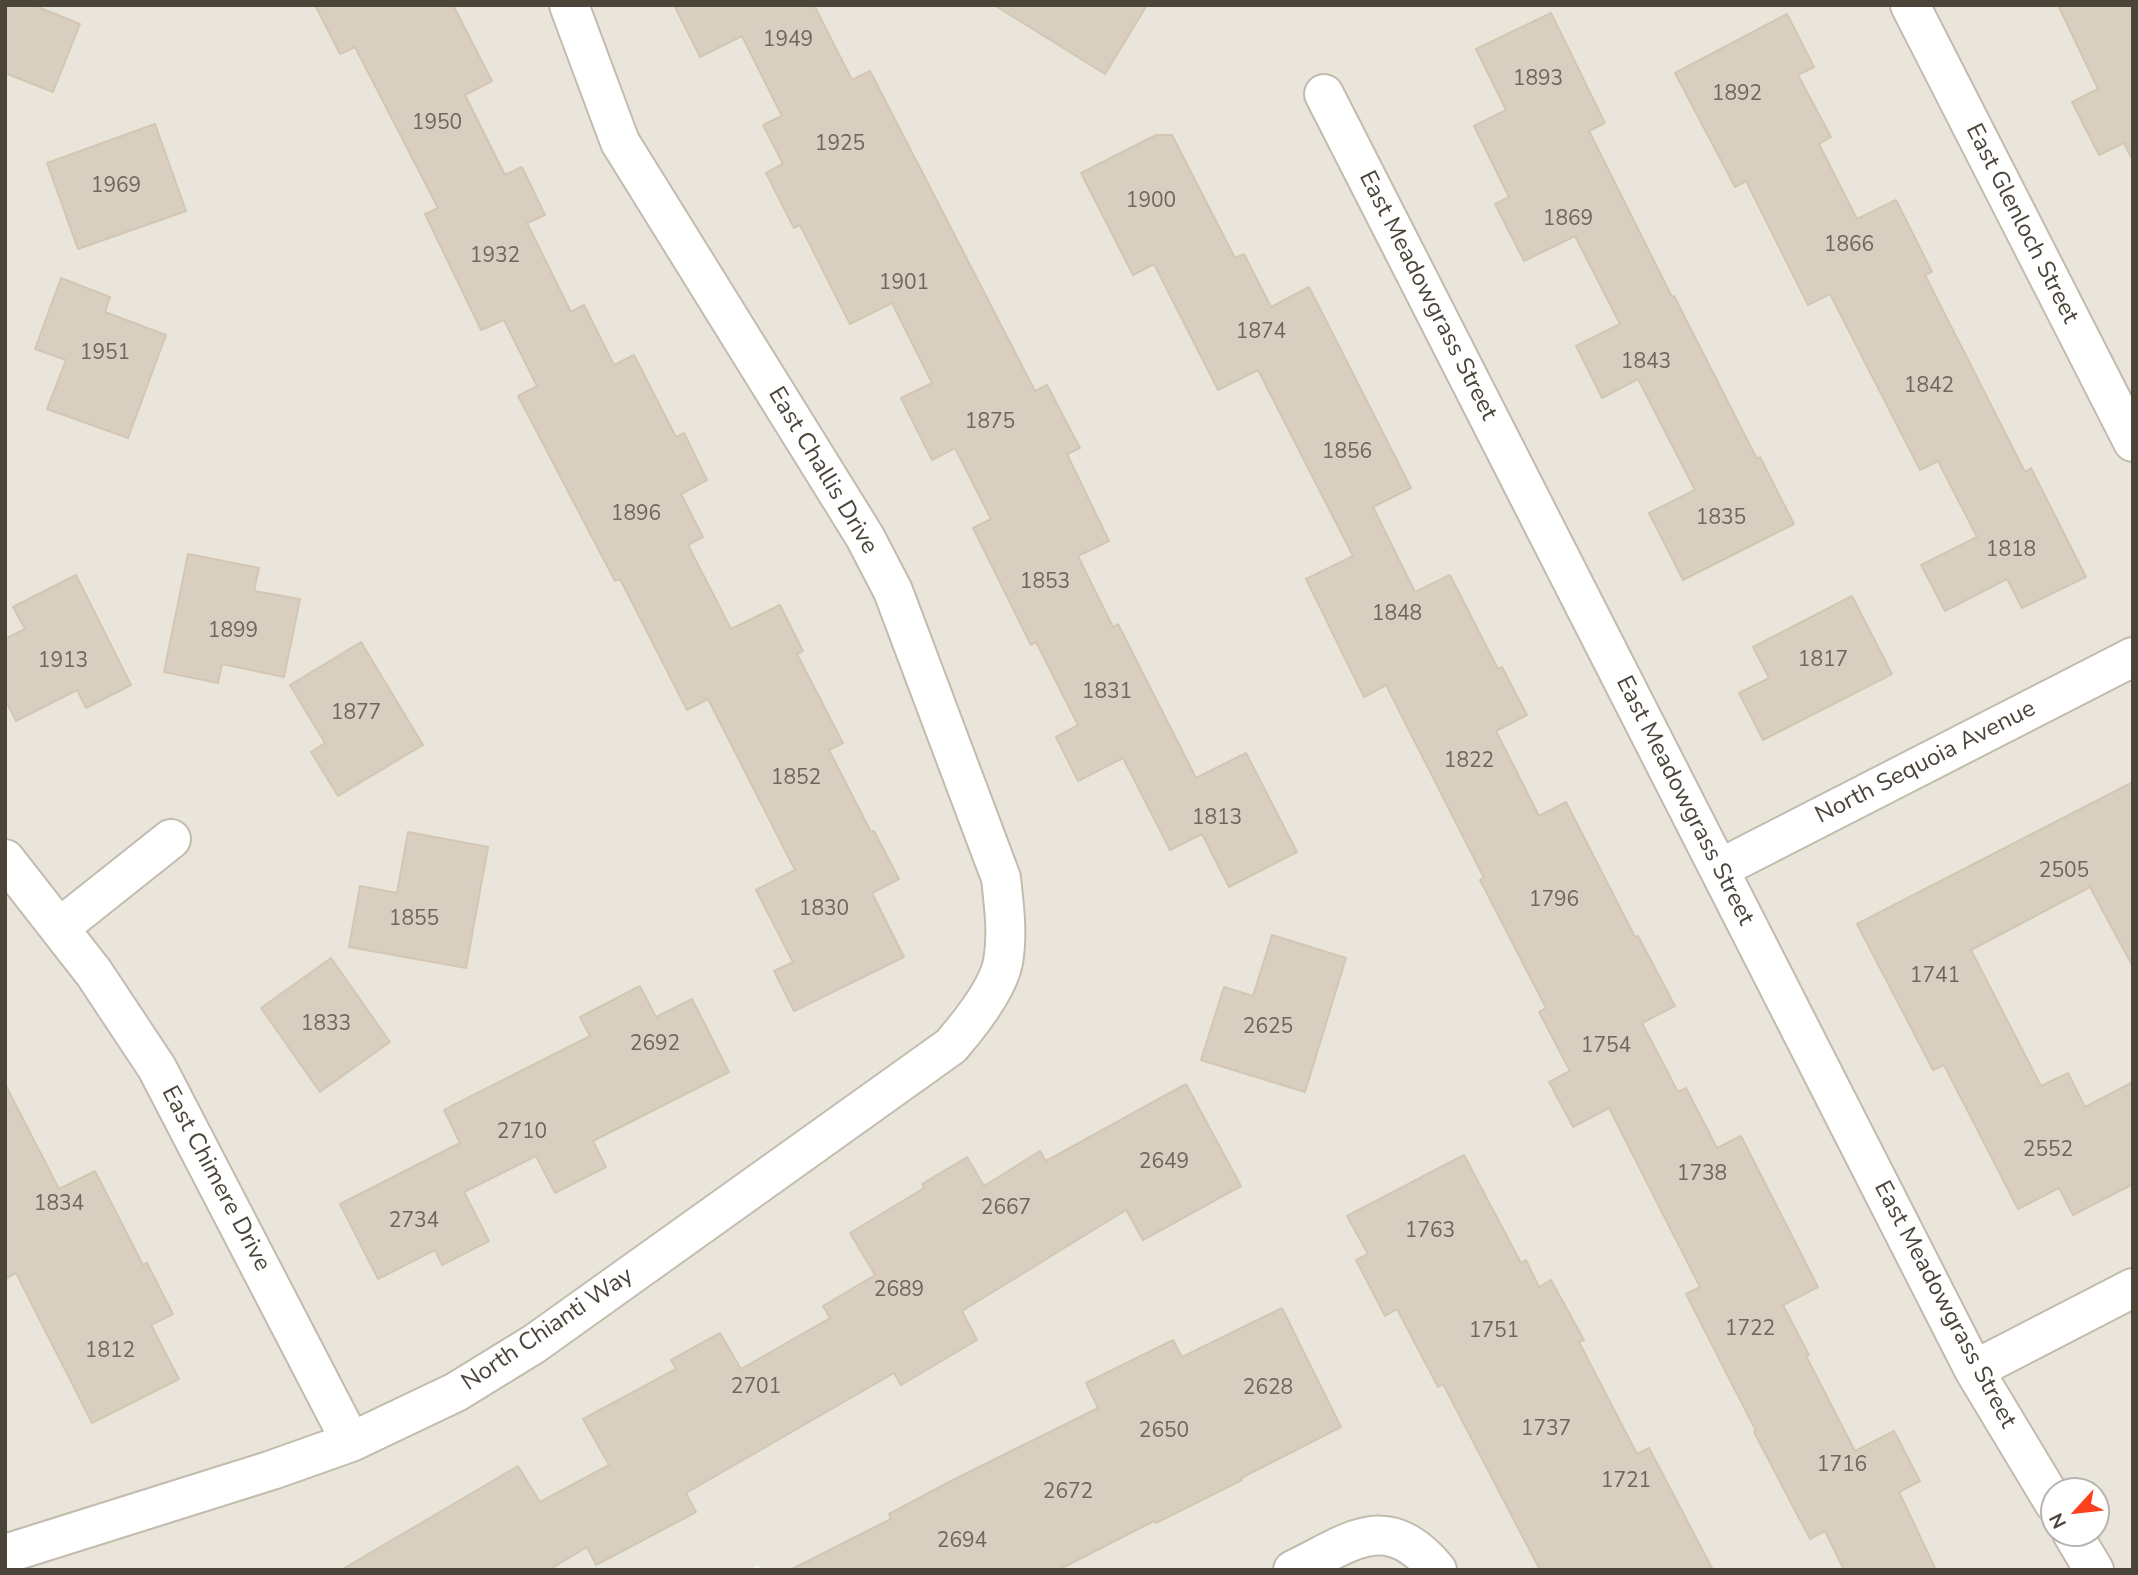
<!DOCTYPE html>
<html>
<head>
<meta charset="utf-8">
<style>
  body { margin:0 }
  #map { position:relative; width:2138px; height:1575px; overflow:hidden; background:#f6f3ec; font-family:"Nunito Sans",sans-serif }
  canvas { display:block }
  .frame { position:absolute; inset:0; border:7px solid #4b4439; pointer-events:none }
  .north { position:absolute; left:2040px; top:1477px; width:70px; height:70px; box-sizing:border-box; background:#fff; border:2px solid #b7b4b0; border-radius:50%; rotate:243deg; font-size:19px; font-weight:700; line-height:28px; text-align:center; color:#4b4439 }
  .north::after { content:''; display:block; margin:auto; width:24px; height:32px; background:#fc3f1d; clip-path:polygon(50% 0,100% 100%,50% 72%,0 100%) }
</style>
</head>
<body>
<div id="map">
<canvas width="2138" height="1575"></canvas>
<div class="frame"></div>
<div class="north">N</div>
</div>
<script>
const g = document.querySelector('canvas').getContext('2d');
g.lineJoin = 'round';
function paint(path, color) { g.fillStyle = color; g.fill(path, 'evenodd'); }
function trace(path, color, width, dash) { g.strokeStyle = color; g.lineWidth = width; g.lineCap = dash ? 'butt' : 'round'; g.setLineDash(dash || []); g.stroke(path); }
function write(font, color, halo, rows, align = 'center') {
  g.font = font + ' "Nunito Sans",sans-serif'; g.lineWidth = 7; g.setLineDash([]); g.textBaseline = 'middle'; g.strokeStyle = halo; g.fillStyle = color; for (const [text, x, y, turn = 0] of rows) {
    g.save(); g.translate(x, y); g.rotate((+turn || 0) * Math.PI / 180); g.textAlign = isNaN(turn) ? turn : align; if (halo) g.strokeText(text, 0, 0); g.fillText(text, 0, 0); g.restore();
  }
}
const residential = new Path2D(`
  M 5,5 L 2133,5 L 2133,1570 L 761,1570 L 758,1565 L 749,1570 L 5,1570 ZM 2054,1491 L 2096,1491 L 2096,1533 L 2054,1533 Z`);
const building = new Path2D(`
  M 5,5 L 33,5 L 80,24 L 53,92 L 5,73 Z
  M 315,5 L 453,5 L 492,81 L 465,95 L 505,175 L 522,167 L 545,215 L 527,223 L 571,312 L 584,305 L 614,365 L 634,355 L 676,437 L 684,433 L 707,480 L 681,494 L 703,537 L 688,545 L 731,629 L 780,605 L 803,651 L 797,654 L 843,743 L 829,750 L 871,832 L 874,831 L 899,879 L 872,893 L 904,957 L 794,1011 L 774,971 L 793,962 L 756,890 L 795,870 L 708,699 L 687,710 L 620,579 L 615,581 L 518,396 L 537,386 L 504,320 L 481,330 L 425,214 L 438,208 L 355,47 L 340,54 Z
  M 674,5 L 814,5 L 852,80 L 870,71 L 1035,391 L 1047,385 L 1080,448 L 1067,454 L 1109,541 L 1078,556 L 1113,627 L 1118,624 L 1196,778 L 1246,753 L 1297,852 L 1229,887 L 1202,834 L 1170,850 L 1123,758 L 1078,781 L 1056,737 L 1078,725 L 1036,642 L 1031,645 L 973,528 L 991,519 L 955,448 L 932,460 L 901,398 L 932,383 L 892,303 L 850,324 L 800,225 L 794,228 L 766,173 L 783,164 L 763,125 L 782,116 L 742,36 L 700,57 Z
  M 994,5 L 1147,5 L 1105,74 Z
  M 2058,5 L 2133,5 L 2133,161 L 2124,143 L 2099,155 L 2072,102 L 2098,89 Z
  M 1551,13 L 1605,123 L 1589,131 L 1672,297 L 1674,296 L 1757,459 L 1760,457 L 1794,524 L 1683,580 L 1649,513 L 1695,490 L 1638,379 L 1602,398 L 1576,346 L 1620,324 L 1575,236 L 1524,261 L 1495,204 L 1509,197 L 1474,126 L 1506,110 L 1476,49 Z
  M 1787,14 L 1814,67 L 1798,75 L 1831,137 L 1819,144 L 1857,219 L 1896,200 L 1932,272 L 1925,275 L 2025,472 L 2031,468 L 2086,577 L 2022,608 L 2007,579 L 1945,611 L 1921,565 L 1977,537 L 1938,461 L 1920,470 L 1830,294 L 1808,305 L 1746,181 L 1735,187 L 1675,73 Z
  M 155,124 L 186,211 L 78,249 L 47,163 Z
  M 1156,135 L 1172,135 L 1235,258 L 1244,254 L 1271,307 L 1309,287 L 1411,488 L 1373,507 L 1415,592 L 1450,575 L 1498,669 L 1502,667 L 1527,715 L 1496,731 L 1539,816 L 1566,802 L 1635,937 L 1638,936 L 1675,1006 L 1642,1023 L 1678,1092 L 1686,1088 L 1717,1148 L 1741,1136 L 1818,1287 L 1783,1305 L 1809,1355 L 1806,1356 L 1855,1451 L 1894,1431 L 1920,1481 L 1899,1492 L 1936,1570 L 1844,1570 L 1825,1531 L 1810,1539 L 1754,1432 L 1756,1431 L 1686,1294 L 1700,1287 L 1609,1108 L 1573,1127 L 1549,1082 L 1570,1071 L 1539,1012 L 1546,1008 L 1480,880 L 1484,878 L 1386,685 L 1364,697 L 1306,579 L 1353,556 L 1258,370 L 1218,390 L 1154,264 L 1133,275 L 1081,173 Z
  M 61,278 L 110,297 L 105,312 L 166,335 L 128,438 L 47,409 L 66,360 L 35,349 Z
  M 188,554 L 259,568 L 254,591 L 300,599 L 284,677 L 222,664 L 218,683 L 164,672 Z
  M 76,575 L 131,685 L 86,708 L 77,690 L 16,721 L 5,699 L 5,639 L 25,629 L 13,607 Z
  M 1852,596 L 1892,674 L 1763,740 L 1739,693 L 1769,678 L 1753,647 Z
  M 361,642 L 423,745 L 338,796 L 311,752 L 325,743 L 290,685 Z
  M 2133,782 L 2133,967 L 2090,887 L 1971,950 L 2041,1086 L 2068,1073 L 2085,1107 L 2133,1082 L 2133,1184 L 2073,1215 L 2059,1188 L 2018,1209 L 1944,1065 L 1933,1070 L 1857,924 Z
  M 408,832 L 488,847 L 466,968 L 349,947 L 360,886 L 397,893 Z
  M 1272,935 L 1346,958 L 1305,1092 L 1201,1060 L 1224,987 L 1253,996 Z
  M 331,958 L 390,1042 L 320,1092 L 261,1008 Z
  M 640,986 L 656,1017 L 692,999 L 729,1072 L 593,1141 L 606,1167 L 555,1193 L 536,1156 L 464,1192 L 489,1241 L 442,1265 L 435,1250 L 378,1279 L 340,1204 L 460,1143 L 444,1110 L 590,1036 L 580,1017 Z
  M 5,1084 L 59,1189 L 95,1171 L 143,1265 L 147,1263 L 173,1314 L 151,1325 L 179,1379 L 92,1423 L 16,1273 L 5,1279 Z
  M 1186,1084 L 1241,1186 L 1143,1240 L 1126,1210 L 962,1311 L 977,1340 L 901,1385 L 894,1373 L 686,1493 L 696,1512 L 596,1565 L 587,1547 L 549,1570 L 341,1570 L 518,1466 L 540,1502 L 609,1465 L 583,1419 L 676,1369 L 671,1360 L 720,1333 L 741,1369 L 830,1318 L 823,1306 L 875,1275 L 850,1233 L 924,1188 L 922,1184 L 967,1157 L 984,1186 L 1040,1151 L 1046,1161 Z
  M 1464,1155 L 1521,1263 L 1526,1260 L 1539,1287 L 1551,1280 L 1584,1340 L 1579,1342 L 1637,1454 L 1649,1448 L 1713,1570 L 1540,1570 L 1443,1384 L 1438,1387 L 1397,1309 L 1385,1316 L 1356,1260 L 1368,1254 L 1347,1216 Z
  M 1282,1308 L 1341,1427 L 1241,1478 L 1242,1480 L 1156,1523 L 1154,1521 L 1058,1570 L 790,1570 L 891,1519 L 889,1514 L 949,1482 L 1098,1408 L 1086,1383 L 1173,1340 L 1182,1357 Z`);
const street = new Path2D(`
  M 1910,5 L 2133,442
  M 1324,94 L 1974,1370 L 2054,1503
  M 5,859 L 94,973 L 157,1068 L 351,1442
  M 1719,869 L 2133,657
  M 59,928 L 171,839
  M 1974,1370 L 2133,1288
  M 2072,1533 L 2094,1570
  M 5,1554 L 272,1470 L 351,1442 L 456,1392 L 534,1344 L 951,1046 C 969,1025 998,989 1003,962 C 1008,934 1004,906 1001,878 L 893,591 L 865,537 L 620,142 L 569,5
  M 1293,1570 C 1351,1542 1387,1509 1437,1570`);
const numberNames = [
  ["1949",788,41],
  ["1893",1538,80],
  ["1892",1737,95],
  ["1950",437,124],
  ["1925",840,145],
  ["1969",116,187],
  ["1900",1151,202],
  ["1869",1568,220],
  ["1866",1849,246],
  ["1932",495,257],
  ["1901",904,284],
  ["1874",1261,333],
  ["1951",105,354],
  ["1843",1646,363],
  ["1842",1929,387],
  ["1875",990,423],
  ["1856",1347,453],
  ["1896",636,515],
  ["1835",1721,519],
  ["1818",2011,551],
  ["1853",1045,583],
  ["1848",1397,615],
  ["1899",233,632],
  ["1817",1823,661],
  ["1913",63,662],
  ["1831",1107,693],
  ["1877",356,714],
  ["1822",1469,762],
  ["1852",796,779],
  ["1813",1217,819],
  ["2505",2064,872],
  ["1796",1554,901],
  ["1830",824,910],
  ["1855",414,920],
  ["1741",1935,977],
  ["1833",326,1025],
  ["2625",1268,1028],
  ["2692",655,1045],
  ["1754",1606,1047],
  ["2710",522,1133],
  ["2552",2048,1151],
  ["2649",1164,1163],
  ["1738",1702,1175],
  ["1834",59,1205],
  ["2667",1006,1209],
  ["2734",414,1222],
  ["1763",1430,1232],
  ["2689",899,1291],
  ["1722",1750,1330],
  ["1751",1494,1332],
  ["1812",110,1352],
  ["2701",756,1388],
  ["2628",1268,1389],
  ["1737",1546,1430],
  ["2650",1164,1432],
  ["1716",1842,1466],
  ["1721",1626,1482],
  ["2672",1068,1493],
  ["2694",962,1542]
];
const streetNames = [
  ["East Glenloch Street",2021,224,63],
  ["East Meadowgrass Street",1427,296,63],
  ["East Challis Drive",822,471,59],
  ["North Sequoia Avenue",1926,763,-27],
  ["East Meadowgrass Street",1684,801,63],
  ["East Chimere Drive",215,1179,62],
  ["East Meadowgrass Street",1944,1305,62],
  ["North Chianti Way",548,1330,-34]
];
paint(residential, '#eae5da');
paint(building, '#d8cfc1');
trace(building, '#d3c7b4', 2);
trace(street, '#c2bbae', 42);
trace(street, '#fff', 38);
write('21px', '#6e675b', null, numberNames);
write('24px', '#4b4439', '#fff', streetNames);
</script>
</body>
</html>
